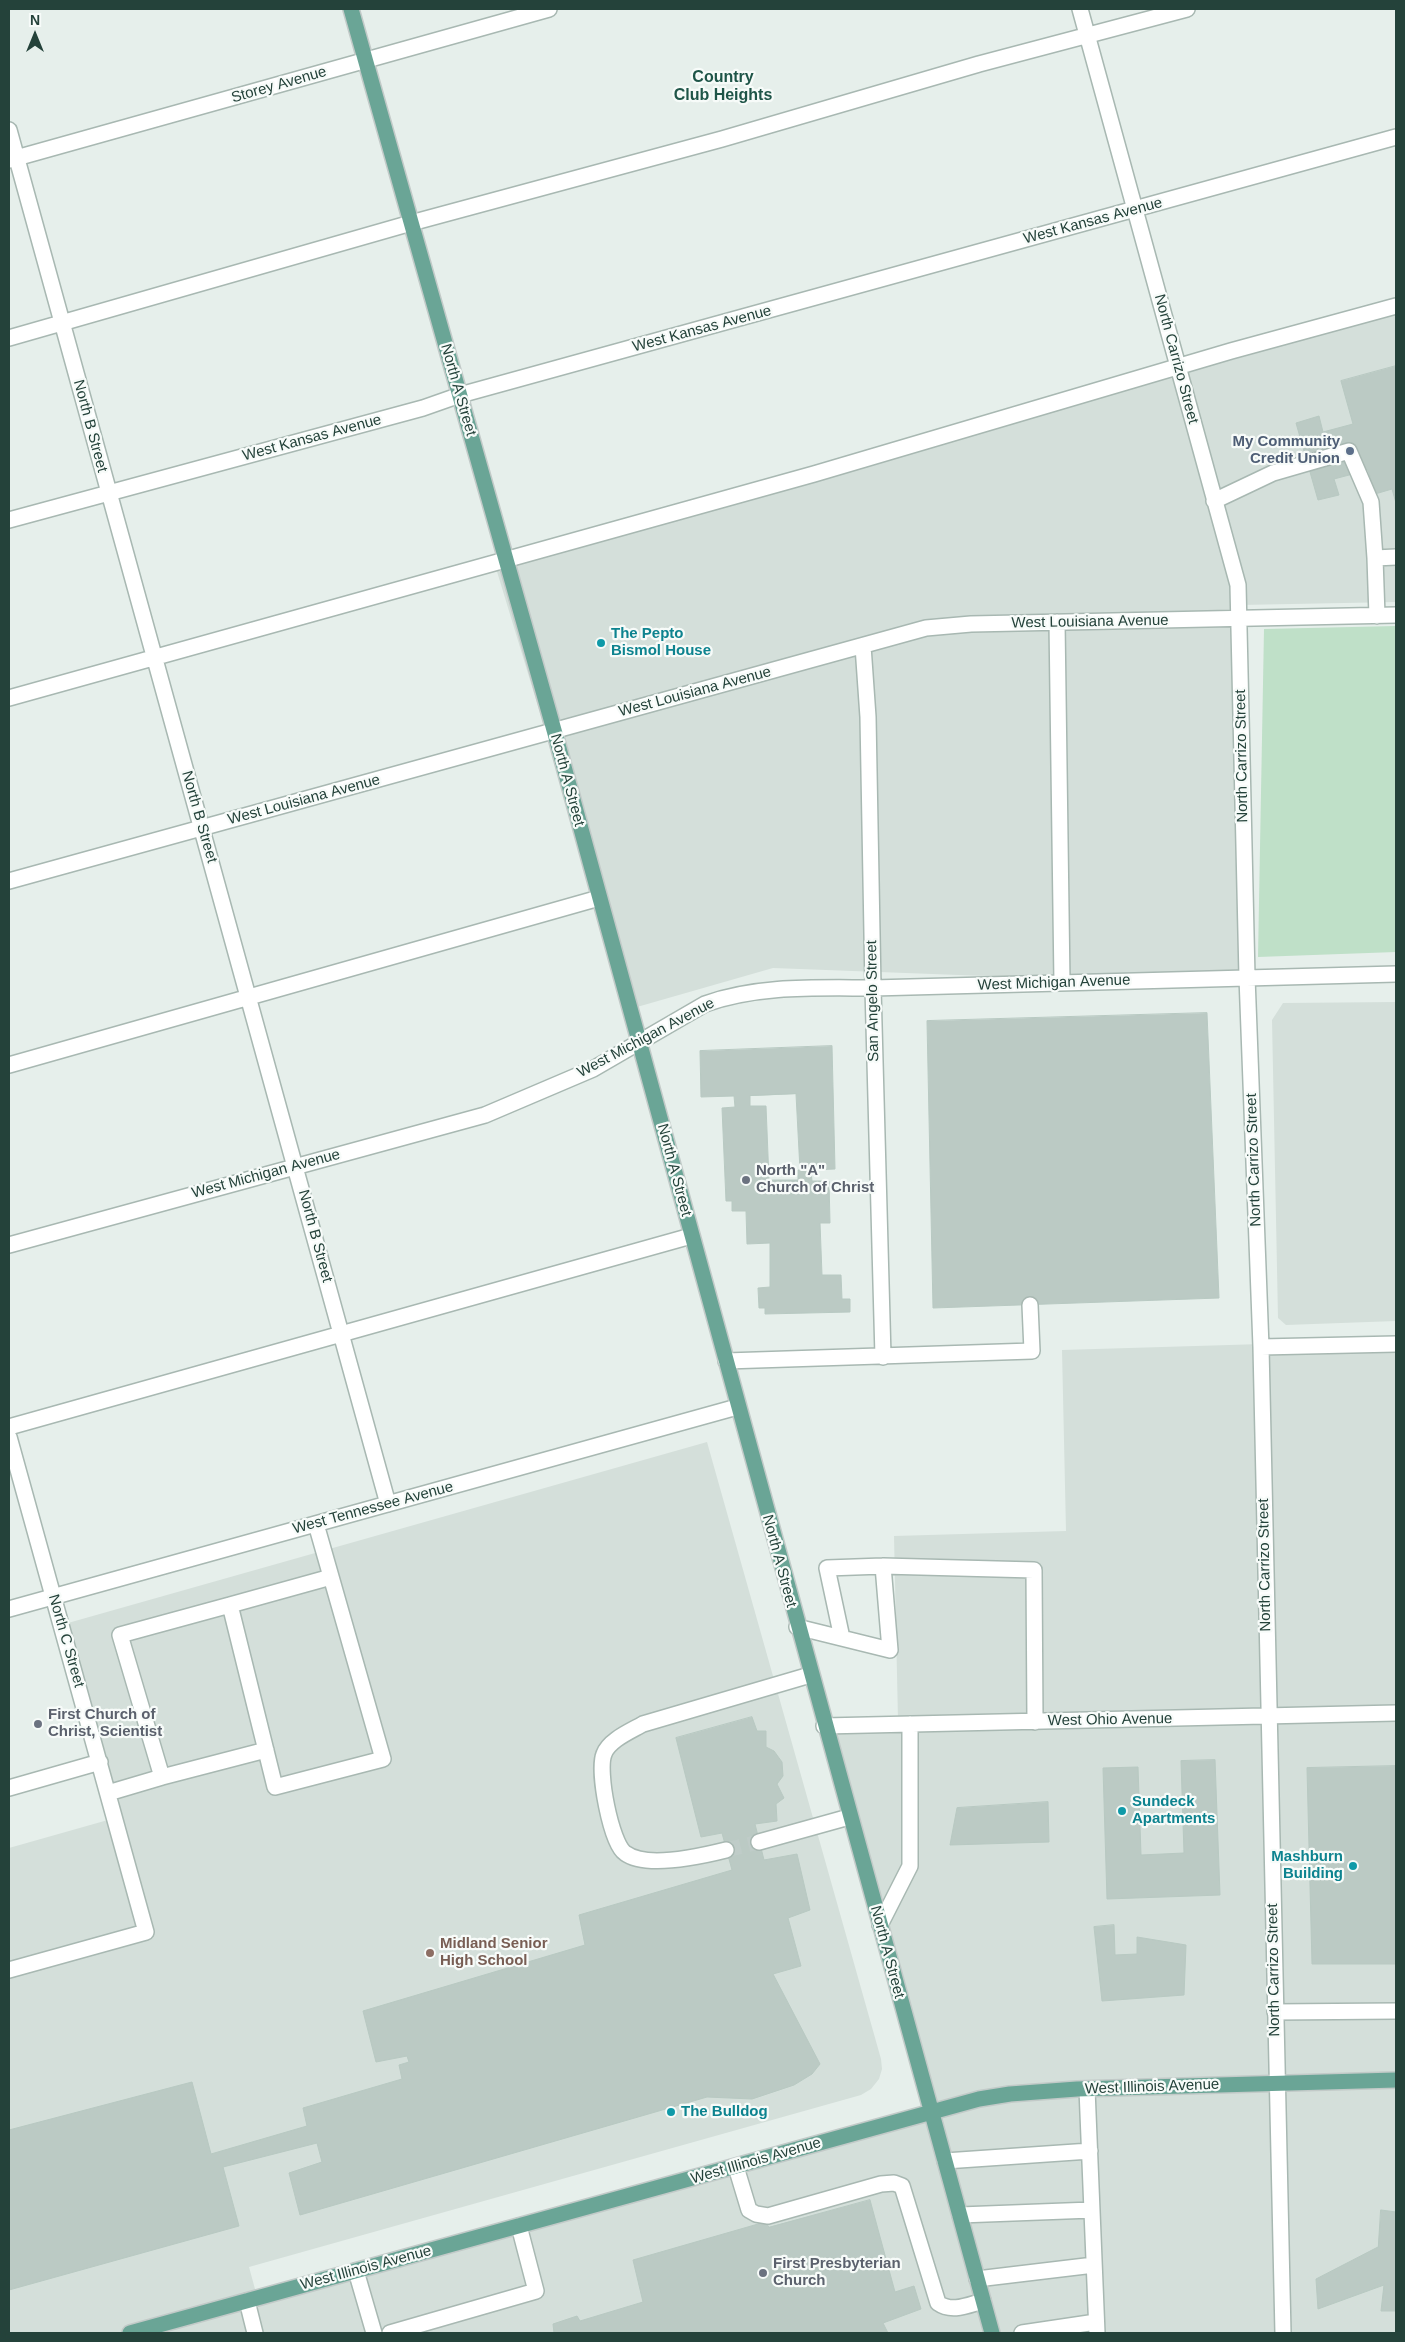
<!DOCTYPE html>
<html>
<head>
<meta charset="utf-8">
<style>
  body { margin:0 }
  #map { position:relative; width:1405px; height:2342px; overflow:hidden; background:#e6efeb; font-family:Arial,sans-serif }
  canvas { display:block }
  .frame { position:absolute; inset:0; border:10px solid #24423a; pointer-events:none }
  .north { position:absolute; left:10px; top:10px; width:50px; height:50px; -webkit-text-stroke:4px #f7fbf9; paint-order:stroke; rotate:0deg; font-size:14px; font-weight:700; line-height:20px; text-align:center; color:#24423a }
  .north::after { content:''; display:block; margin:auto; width:18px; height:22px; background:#24423a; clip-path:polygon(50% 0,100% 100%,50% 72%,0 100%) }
</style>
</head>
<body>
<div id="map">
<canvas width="1405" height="2342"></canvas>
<div class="frame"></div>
<div class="north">N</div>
</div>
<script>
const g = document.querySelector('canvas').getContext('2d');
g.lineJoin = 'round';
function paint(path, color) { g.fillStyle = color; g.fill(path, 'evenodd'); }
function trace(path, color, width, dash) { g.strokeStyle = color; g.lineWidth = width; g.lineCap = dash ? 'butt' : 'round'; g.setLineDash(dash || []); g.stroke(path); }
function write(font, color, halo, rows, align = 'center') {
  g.font = font + ' Arial,sans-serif'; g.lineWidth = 4.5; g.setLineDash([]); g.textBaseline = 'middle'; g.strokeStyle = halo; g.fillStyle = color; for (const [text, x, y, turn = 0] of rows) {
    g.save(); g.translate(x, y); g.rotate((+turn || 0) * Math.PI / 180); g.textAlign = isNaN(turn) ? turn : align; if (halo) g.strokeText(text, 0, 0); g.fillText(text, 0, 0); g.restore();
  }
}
const built = new Path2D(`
  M 1396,314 L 1396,602 L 1240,605 L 1249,974 L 1065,979 L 773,968 L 630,1009 L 495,565 Z
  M 1396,1002 L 1396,1321 L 1286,1325 L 1278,1318 L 1272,1020 L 1283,1003 Z
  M 1396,1340 L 1396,2333 L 9,2333 L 9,1848 L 122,1816 L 68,1623 L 707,1442 L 881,2059 L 882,2069 L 879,2079 L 871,2089 L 861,2095 L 249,2267 L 258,2300 L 930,2110 L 821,1722 L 898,1720 L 894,1536 L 1066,1531 L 1062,1350 Z`);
const green = new Path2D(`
  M 1396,626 L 1396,952 L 1258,957 L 1264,629 Z`);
const building = new Path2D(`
  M 1396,366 L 1396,503 L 1392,489 L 1375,494 L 1368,470 L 1334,479 L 1339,495 L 1318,500 L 1296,423 L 1319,416 L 1323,432 L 1353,424 L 1341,381 Z
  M 1207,1013 L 1219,1298 L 933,1308 L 927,1021 Z
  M 832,1046 L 835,1169 L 811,1170 L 812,1181 L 829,1181 L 830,1223 L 820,1223 L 822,1275 L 841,1275 L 842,1299 L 850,1299 L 850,1312 L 765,1314 L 765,1308 L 759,1308 L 758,1288 L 770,1287 L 770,1243 L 747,1244 L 746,1211 L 732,1211 L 732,1201 L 726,1201 L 722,1108 L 735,1107 L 734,1096 L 701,1097 L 700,1051 ZM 796,1094 L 800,1170 L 798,1170 L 798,1180 L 769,1180 L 766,1106 L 750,1106 L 750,1096 Z
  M 752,1717 L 757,1731 L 766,1731 L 766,1747 L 774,1751 L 782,1762 L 783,1776 L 777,1784 L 784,1798 L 776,1804 L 777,1821 L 755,1824 L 764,1860 L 797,1854 L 810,1910 L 788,1918 L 801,1966 L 773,1974 L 820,2064 L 812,2074 L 794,2085 L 752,2099 L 707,2097 L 300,2215 L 289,2173 L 322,2162 L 317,2143 L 223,2167 L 239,2226 L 9,2290 L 9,2130 L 192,2082 L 211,2154 L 307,2126 L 303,2108 L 402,2079 L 399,2065 L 409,2062 L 407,2056 L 376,2062 L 363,2011 L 585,1945 L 579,1915 L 732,1870 L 722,1833 L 701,1837 L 676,1738 Z
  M 1215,1760 L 1220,1895 L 1107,1899 L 1103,1768 L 1138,1767 L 1141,1855 L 1184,1853 L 1181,1761 Z
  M 1396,1766 L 1396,1964 L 1312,1964 L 1307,1768 Z
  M 1048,1802 L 1049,1842 L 950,1845 L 957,1808 Z
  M 1114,1925 L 1115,1955 L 1137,1954 L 1137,1937 L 1186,1945 L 1184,1995 L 1102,2001 L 1094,1927 Z
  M 870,2200 L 895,2292 L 914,2286 L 921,2309 L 883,2323 L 888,2333 L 554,2333 L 553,2324 L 577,2316 L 580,2321 L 643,2302 L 633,2260 L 765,2222 L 769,2227 Z
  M 1381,2210 L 1396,2212 L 1396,2311 L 1381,2311 L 1384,2285 L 1318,2309 L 1316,2279 L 1378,2247 Z`);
const minorTunnel = new Path2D(`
  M 726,1850 L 759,1842`);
const minor = new Path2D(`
  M 1080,9 L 1238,585 L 1247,977 L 1261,1347 L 1283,2333
  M 9,130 L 388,1504
  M 9,160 L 549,9
  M 9,338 L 411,223 L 722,139 L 979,64 L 1187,9
  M 1214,501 L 1273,473 L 1349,451 L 1371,502 L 1375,558
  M 9,520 L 423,408 L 460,395 L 1396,137
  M 1377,616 L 1375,558 L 1396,557
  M 1057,622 L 1062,983
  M 863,646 L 868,717 L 873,988 L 883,1357
  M 9,698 L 814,474 L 1231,351 L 1396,306
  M 9,881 L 926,628 L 971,624 L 1396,615
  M 9,1065 L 599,898
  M 9,1245 L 485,1115 L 593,1069 L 705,1004 C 759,985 816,988 873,988 L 1396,974
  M 1261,1347 L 1396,1344
  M 726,1361 L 1032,1351 L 1030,1305
  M 9,1427 L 691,1236
  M 9,1437 L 146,1932 L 9,1970
  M 230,1605 L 331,1577
  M 9,1609 L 737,1407
  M 797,1627 L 890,1650 L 883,1566
  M 842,1638 L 827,1568 L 883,1566 L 1034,1570 L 1035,1722
  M 824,1726 L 1396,1713
  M 162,1777 L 266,1750
  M 9,1788 L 100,1762
  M 108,1793 L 162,1777 L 120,1635 L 230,1605 L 275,1787 L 383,1759 L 316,1524
  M 759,1842 L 849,1817
  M 726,1850 C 702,1856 646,1869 625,1853 C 611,1843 597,1771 604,1754 C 609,1740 631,1731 643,1724 L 810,1675
  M 880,1925 L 910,1866 L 910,1724
  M 1275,2012 L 1396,2011
  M 1087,2089 L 1097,2333
  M 945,2161 L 1090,2151
  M 736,2167 L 749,2210 L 756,2214 L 768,2216 L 881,2184 L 894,2183 L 902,2186 L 938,2303 C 952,2313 968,2305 983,2301
  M 960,2215 L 1092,2210
  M 356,2271 L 374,2333
  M 977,2279 L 1094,2265
  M 247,2301 L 255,2333
  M 390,2333 L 536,2291 L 519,2226
  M 1022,2333 L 1096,2322`);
const major = new Path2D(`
  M 351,9 L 554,730 L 992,2333
  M 130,2333 L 979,2099 L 1010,2094 L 1077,2089 L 1396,2080`);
const markers = [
  [1350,451,5,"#5c6f8a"],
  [601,643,5,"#0f9aa8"],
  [746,1180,5,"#6b7280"],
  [38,1724,5,"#6b7280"],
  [1122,1811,5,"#0f9aa8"],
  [1353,1866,5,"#0f9aa8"],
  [430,1953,5,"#8d6e63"],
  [671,2112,5,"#0f9aa8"],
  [763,2273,5,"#6b7280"]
];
const streetNames = [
  ["Storey Avenue",279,85,-16],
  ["West Kansas Avenue",1093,221,-15],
  ["West Kansas Avenue",702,329,-15],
  ["North Carrizo Street",1176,359,75],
  ["North A Street",458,390,74],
  ["North B Street",90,426,75],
  ["West Kansas Avenue",312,438,-15],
  ["West Louisiana Avenue",1090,622,-1],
  ["West Louisiana Avenue",695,692,-15],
  ["North Carrizo Street",1242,756,-91],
  ["North A Street",567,780,75],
  ["West Louisiana Avenue",304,800,-15],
  ["North B Street",199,817,74],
  ["West Michigan Avenue",1054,983,-2],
  ["San Angelo Street",873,1001,-91],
  ["West Michigan Avenue",646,1038,-28],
  ["North Carrizo Street",1254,1160,-92],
  ["North A Street",674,1170,75],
  ["West Michigan Avenue",266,1174,-15],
  ["North B Street",315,1236,75],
  ["West Tennessee Avenue",373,1508,-15],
  ["North A Street",779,1561,75],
  ["North Carrizo Street",1265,1565,-91],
  ["North C Street",66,1641,74],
  ["West Ohio Avenue",1110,1720,-1],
  ["North A Street",887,1952,75],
  ["North Carrizo Street",1274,1970,-91],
  ["West Illinois Avenue",1152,2087,-2],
  ["West Illinois Avenue",756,2161,-16],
  ["West Illinois Avenue",366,2268,-15]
];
const serviceNames = [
  ["My Community",1340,442],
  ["Credit Union",1340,459]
];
const cultureNames = [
  ["The Pepto",611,634],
  ["Bismol House",611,651],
  ["Sundeck",1132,1802],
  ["Apartments",1132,1819],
  ["Mashburn",1343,1857,"right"],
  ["Building",1343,1874,"right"],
  ["The Bulldog",681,2112]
];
const worshipNames = [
  ["North \"A\"",756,1171],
  ["Church of Christ",756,1188],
  ["First Church of",48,1715],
  ["Christ, Scientist",48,1732],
  ["First Presbyterian",773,2264],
  ["Church",773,2281]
];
const educationNames = [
  ["Midland Senior",440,1944],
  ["High School",440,1961]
];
const neighbourhoodNames = [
  ["Country",723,78],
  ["Club Heights",723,96]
];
paint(built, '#d4dfda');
paint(green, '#bfe0c8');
paint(building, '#bbcac4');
trace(building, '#b8c9c2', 1);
trace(minorTunnel, '#bfccc8', 15, [15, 8]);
trace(minor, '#a8b8b2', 18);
trace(major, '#c2cac8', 18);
trace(minor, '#fff', 15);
trace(major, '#6aa596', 15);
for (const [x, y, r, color] of markers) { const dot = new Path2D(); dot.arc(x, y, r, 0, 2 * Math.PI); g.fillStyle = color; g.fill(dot); trace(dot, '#f7fbf9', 2); }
write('15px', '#24423a', '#f7fbf9', streetNames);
write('bold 15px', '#4e5e75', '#f7fbf9', serviceNames, 'right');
write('bold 15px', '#0d838f', '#f7fbf9', cultureNames, 'left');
write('bold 15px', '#5b616d', '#f7fbf9', worshipNames, 'left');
write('bold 15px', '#785e54', '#f7fbf9', educationNames, 'left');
write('bold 16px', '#1f5548', '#f7fbf9', neighbourhoodNames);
</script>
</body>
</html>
